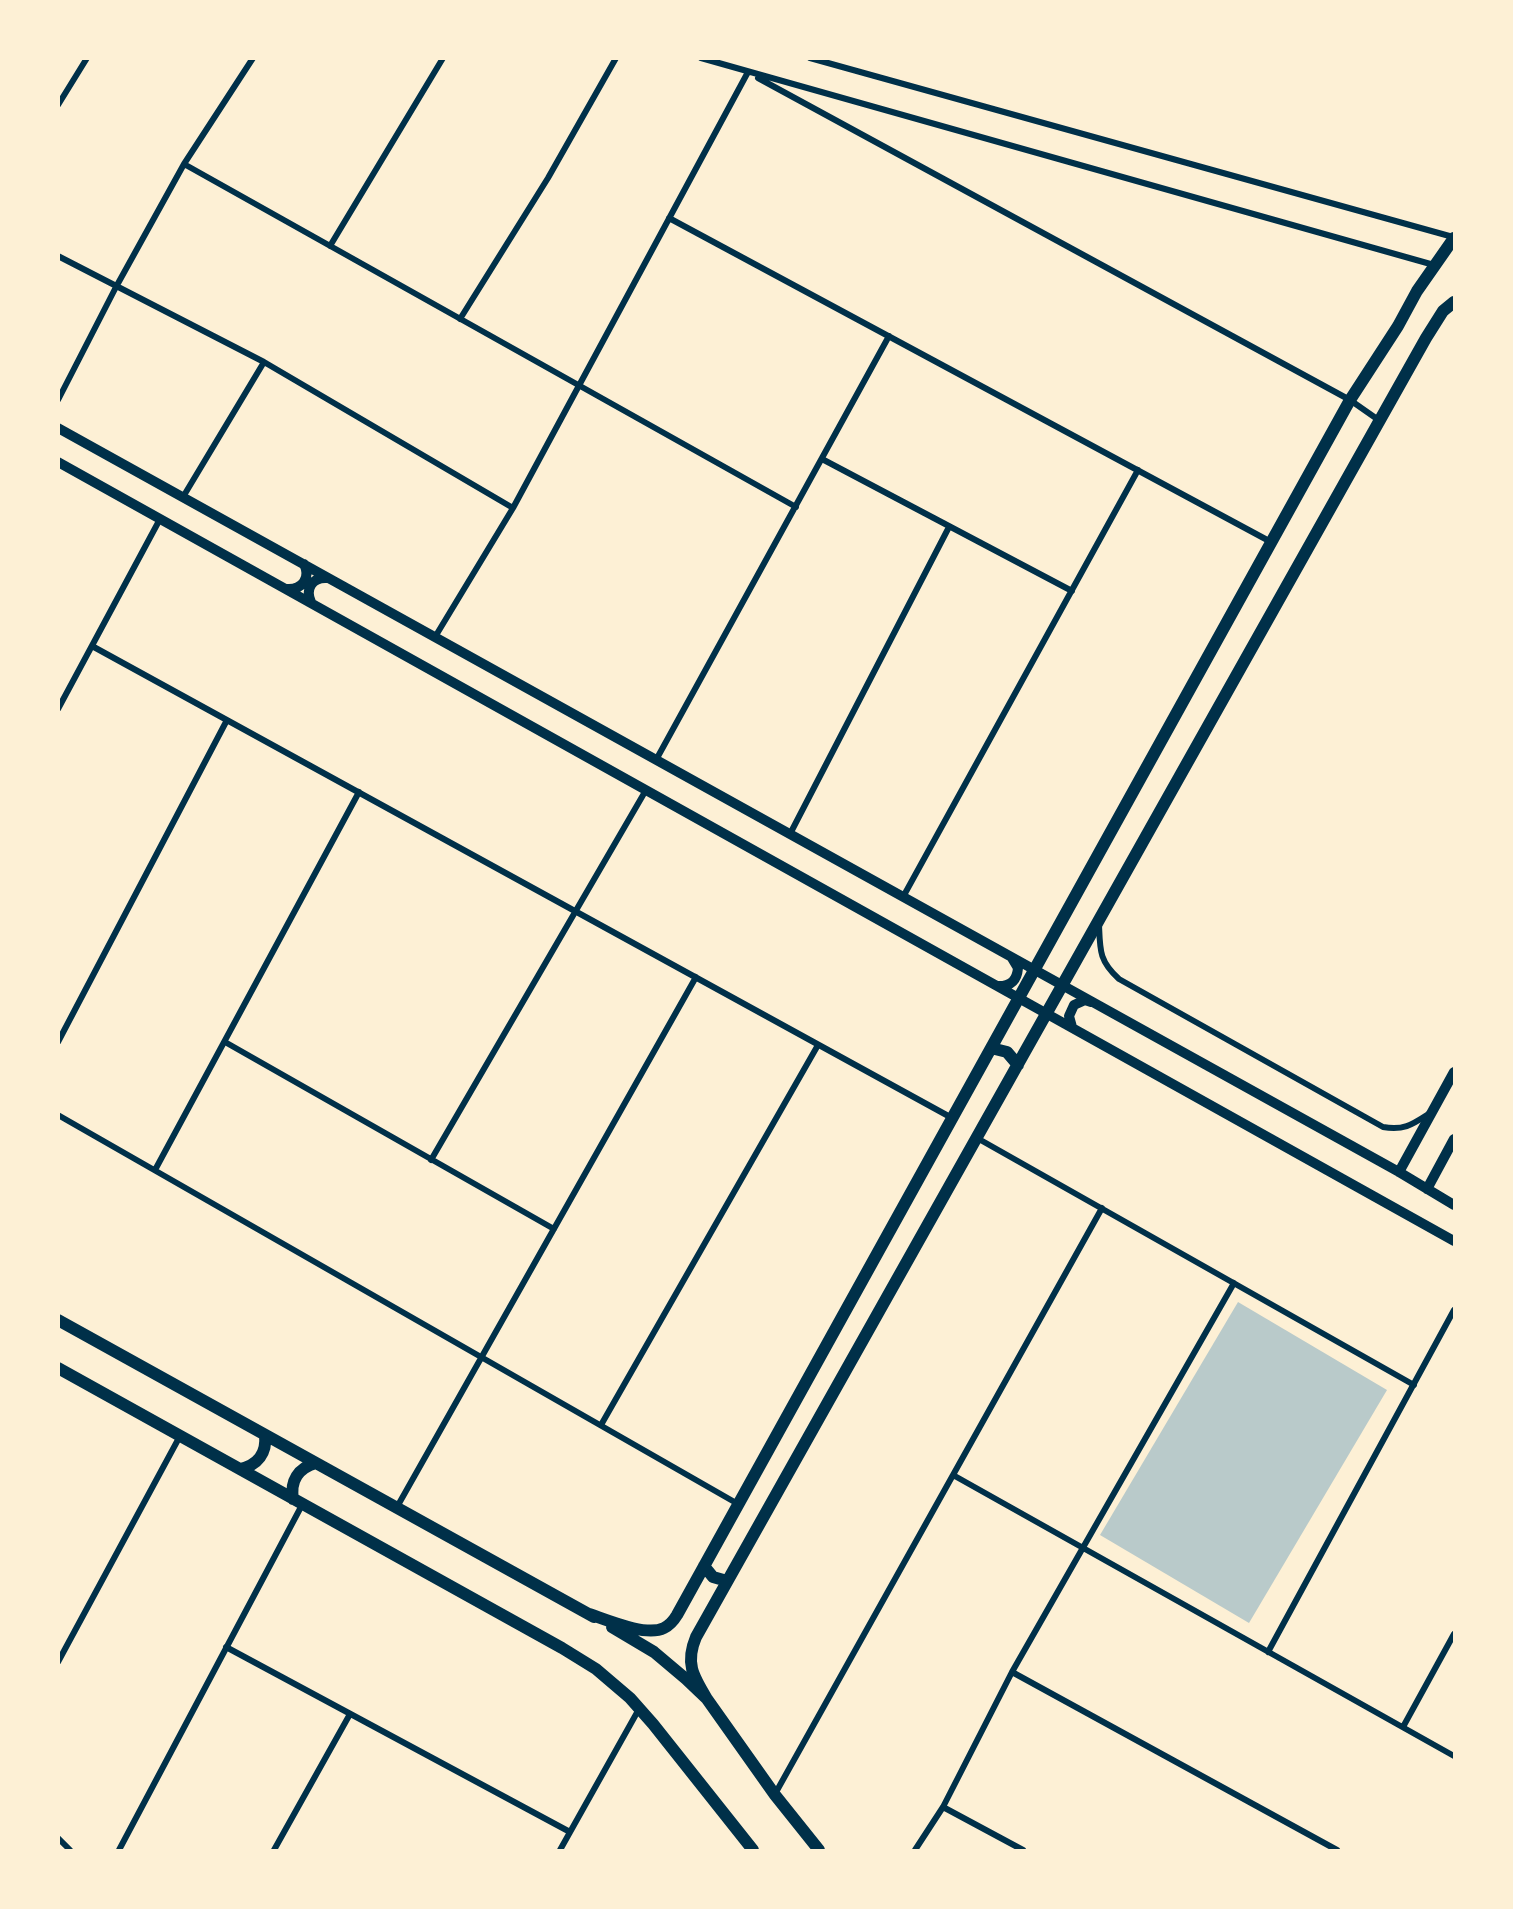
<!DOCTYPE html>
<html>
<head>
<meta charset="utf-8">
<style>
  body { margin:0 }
  #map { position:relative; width:1513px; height:1909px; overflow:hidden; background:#fdf0d5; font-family:"Space Grotesk",sans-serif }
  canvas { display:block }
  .frame { position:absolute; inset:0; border:60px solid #fdf0d5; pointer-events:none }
</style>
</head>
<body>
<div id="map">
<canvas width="1513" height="1909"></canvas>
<div class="frame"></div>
</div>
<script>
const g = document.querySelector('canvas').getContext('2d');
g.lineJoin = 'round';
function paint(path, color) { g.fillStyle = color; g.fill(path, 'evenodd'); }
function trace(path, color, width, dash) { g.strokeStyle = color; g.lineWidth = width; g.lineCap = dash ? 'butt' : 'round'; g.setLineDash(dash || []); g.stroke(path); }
const green = new Path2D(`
  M 1238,1302 L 1387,1390 L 1249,1623 L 1100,1535 Z`);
const minor = new Path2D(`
  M 701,58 L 1434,265
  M 810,58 L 1453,237
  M 758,78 L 1350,400 L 1380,421
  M 58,105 L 87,58
  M 184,164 L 796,507
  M 669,218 L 1271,542
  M 330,246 L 443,58
  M 58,256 L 264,362 L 513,508
  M 460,319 L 548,178 L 616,58
  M 58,400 L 116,287 L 184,164 L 253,58
  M 822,459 L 1072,591
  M 183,497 L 264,362
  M 435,637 L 513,508 L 748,72
  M 92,646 L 952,1118
  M 58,709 L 160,519
  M 656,760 L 889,336
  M 790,834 L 949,527
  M 903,897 L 1138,470
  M 1099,924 C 1100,950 1099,961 1119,979 L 1383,1127 C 1404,1131 1413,1124 1430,1113
  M 58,1042 L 227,720
  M 225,1042 L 554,1229
  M 58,1115 L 738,1504
  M 977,1138 L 1414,1385
  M 431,1160 L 646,790
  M 155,1170 L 359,792
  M 601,1425 L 818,1045
  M 953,1475 L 1454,1756
  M 397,1507 L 696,977
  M 226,1647 L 570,1832
  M 1268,1652 L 1454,1310
  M 58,1662 L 180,1436
  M 1012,1672 L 1337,1850
  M 1403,1727 L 1454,1634
  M 775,1794 L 1102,1208
  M 943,1807 L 1023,1850
  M 58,1838 L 70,1850
  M 119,1850 L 302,1505
  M 274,1850 L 350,1714
  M 560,1850 L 639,1709
  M 915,1850 L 943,1807 L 1012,1672 L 1234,1283`);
const tertiary = new Path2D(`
  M 58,428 L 1399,1172 L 1454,1205
  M 58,462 L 1454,1241
  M 287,589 C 302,590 311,578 304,564
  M 311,602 C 305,589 312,577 327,578
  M 999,986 C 1011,986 1017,980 1018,968 L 1012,958
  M 1072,1027 L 1069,1016 L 1074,1005 L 1085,1000 L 1091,1002
  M 1399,1172 L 1454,1072
  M 1427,1189 L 1454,1139`);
const secondary = new Path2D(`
  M 991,1048 L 1007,1052 L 1018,1065
  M 58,1320 L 594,1617
  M 58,1368 L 562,1648 L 596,1669 L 630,1698 L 653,1724 L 753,1850
  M 240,1469 C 258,1465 267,1453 265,1435
  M 293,1499 C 290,1481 298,1468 316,1463
  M 704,1566 L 713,1577 L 727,1581
  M 589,1614 C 607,1620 646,1637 664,1628 C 670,1625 674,1620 677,1615 L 1350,400 L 1398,326 L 1417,291 L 1454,238
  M 612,1627 L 654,1652 L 686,1679 L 707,1699 L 775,1795 L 819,1850
  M 707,1699 C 693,1676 685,1663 696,1637 L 1426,338 L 1443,311 L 1454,302`);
paint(green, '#b9caca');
trace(minor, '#003049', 6);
trace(tertiary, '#003049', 10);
trace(secondary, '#003049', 12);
</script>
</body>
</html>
